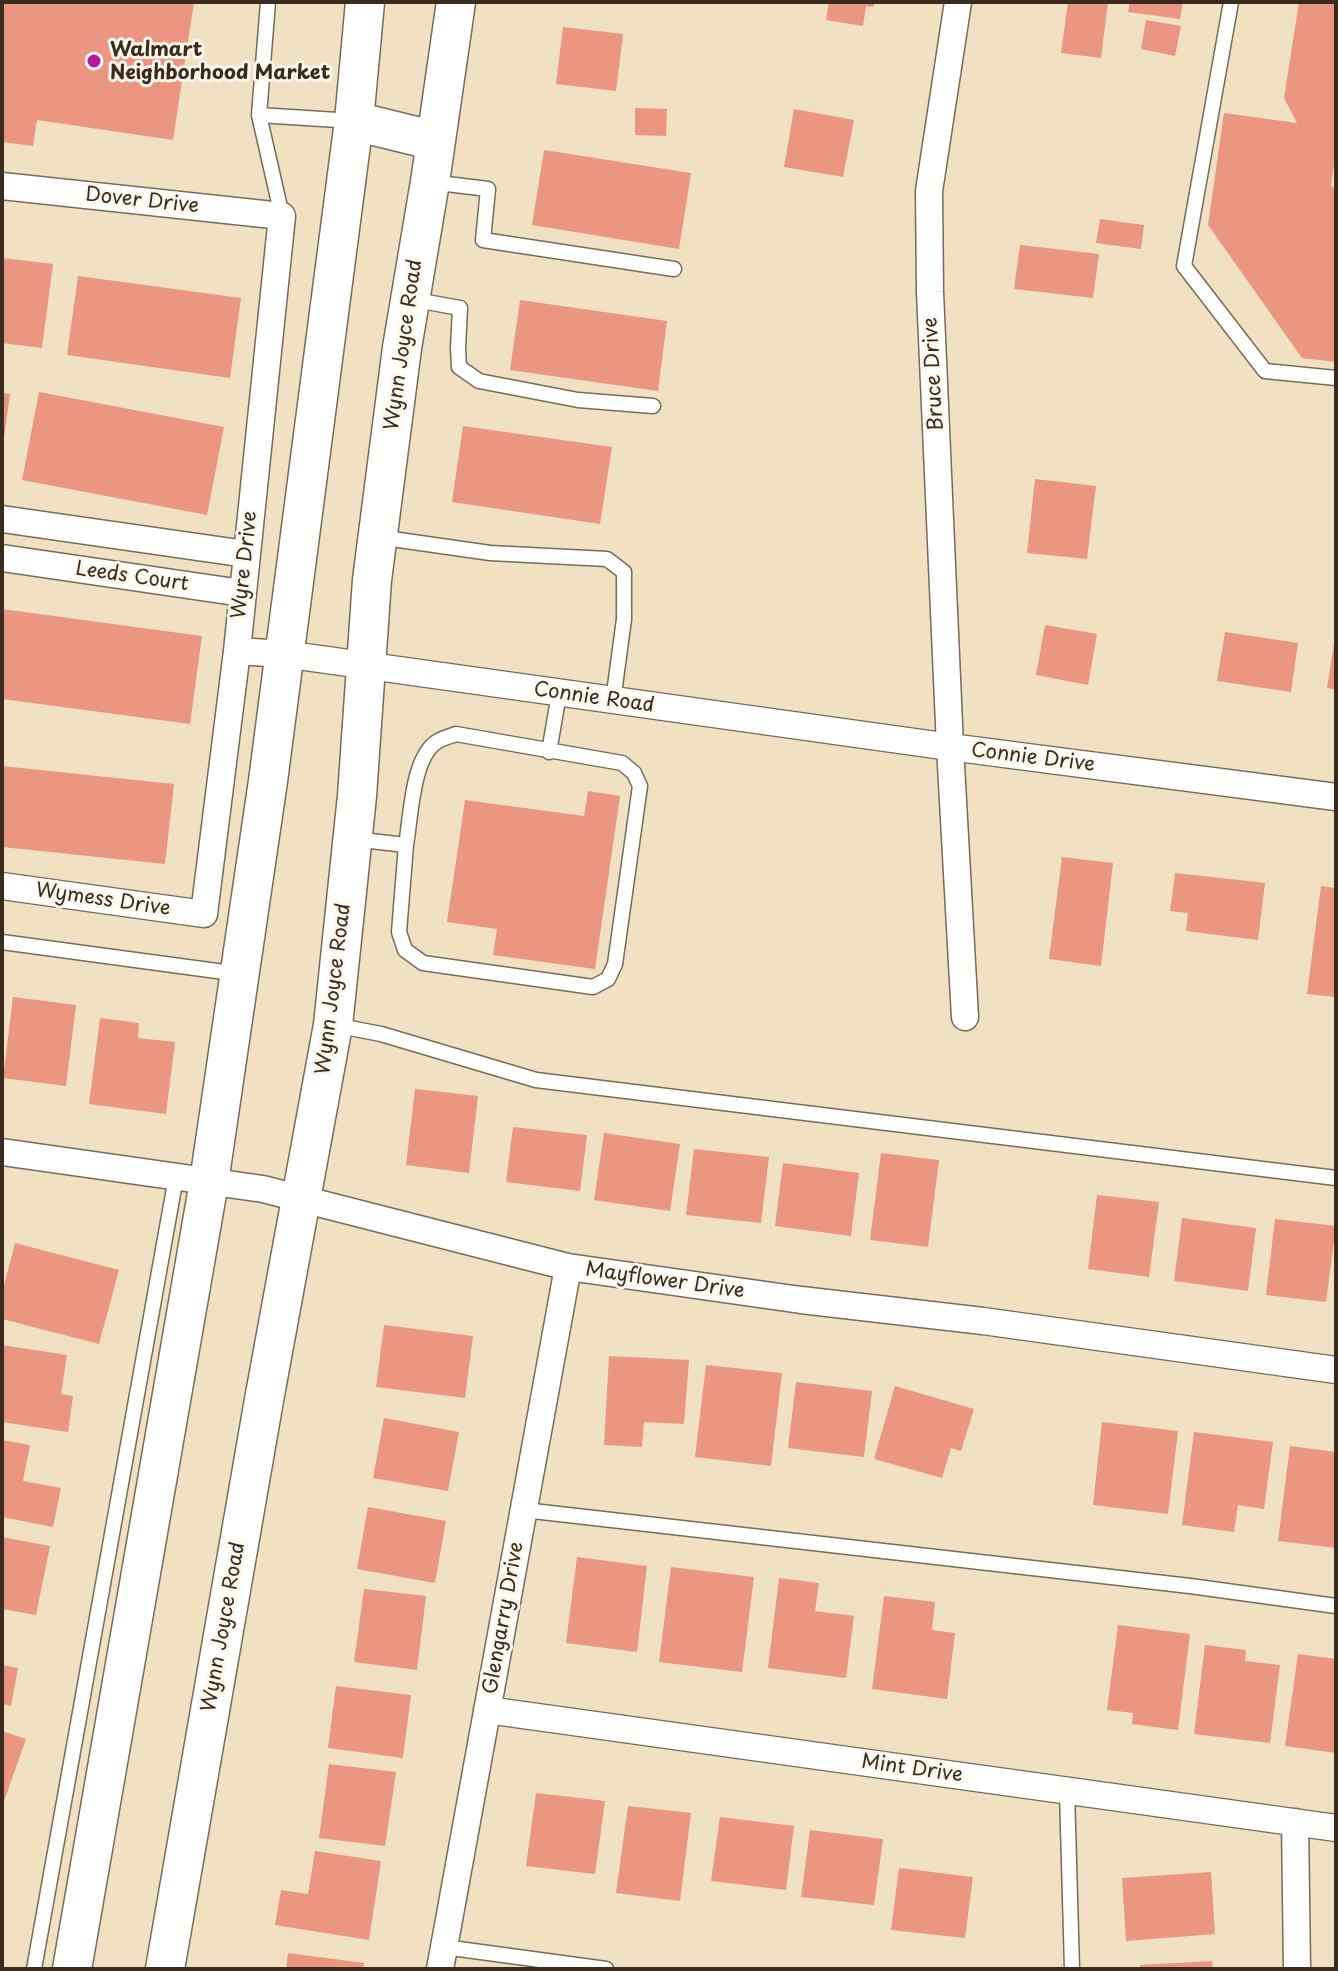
<!DOCTYPE html>
<html>
<head>
<meta charset="utf-8">
<style>
  body { margin:0 }
  #map { position:relative; width:1338px; height:1971px; overflow:hidden; background:#efe1c2; font-family:"Playpen Sans",sans-serif }
  canvas { display:block }
  .frame { position:absolute; inset:0; border:4px solid #3b2a1e; pointer-events:none }
</style>
</head>
<body>
<div id="map">
<canvas width="1338" height="1971"></canvas>
<div class="frame"></div>
</div>
<script>
const g = document.querySelector('canvas').getContext('2d');
g.lineJoin = 'round';
function paint(path, color) { g.fillStyle = color; g.fill(path, 'evenodd'); }
function trace(path, color, width, dash) { g.strokeStyle = color; g.lineWidth = width; g.lineCap = dash ? 'butt' : 'round'; g.setLineDash(dash || []); g.stroke(path); }
function write(font, color, halo, rows, align = 'center') {
  g.font = font + ' "Playpen Sans",sans-serif'; g.lineWidth = 6; g.setLineDash([]); g.textBaseline = 'middle'; g.strokeStyle = halo; g.fillStyle = color; for (const [text, x, y, turn = 0] of rows) {
    g.save(); g.translate(x, y); g.rotate((+turn || 0) * Math.PI / 180); g.textAlign = isNaN(turn) ? turn : align; if (halo) g.strokeText(text, 0, 0); g.fillText(text, 0, 0); g.restore();
  }
}
const building = new Path2D(`
  M 2,2 L 194,2 L 173,140 L 37,120 L 33,146 L 2,142 Z
  M 829,2 L 874,2 L 874,7 L 866,6 L 863,26 L 826,20 Z
  M 1068,2 L 1108,2 L 1101,58 L 1061,53 Z
  M 1130,2 L 1183,2 L 1180,19 L 1128,12 Z
  M 1299,2 L 1336,2 L 1336,150 L 1331,185 L 1336,192 L 1336,362 L 1302,358 L 1208,225 L 1224,113 L 1297,123 L 1284,98 Z
  M 1146,20 L 1181,26 L 1175,56 L 1141,49 Z
  M 563,27 L 623,34 L 616,91 L 556,84 Z
  M 635,108 L 667,109 L 666,136 L 635,135 Z
  M 794,109 L 854,120 L 843,177 L 784,167 Z
  M 544,150 L 691,173 L 679,249 L 532,225 Z
  M 1100,219 L 1144,225 L 1141,249 L 1096,243 Z
  M 1020,245 L 1099,254 L 1093,298 L 1014,289 Z
  M 2,258 L 53,264 L 42,348 L 2,343 Z
  M 78,276 L 241,298 L 230,378 L 67,355 Z
  M 520,300 L 667,321 L 658,391 L 510,370 Z
  M 39,392 L 224,427 L 207,515 L 22,480 Z
  M 2,393 L 10,394 L 4,438 L 2,438 Z
  M 463,426 L 612,447 L 600,524 L 452,502 Z
  M 1035,479 L 1096,486 L 1087,559 L 1027,553 Z
  M 2,609 L 202,636 L 190,724 L 2,699 Z
  M 1045,625 L 1097,634 L 1088,685 L 1036,675 Z
  M 1225,632 L 1298,643 L 1291,692 L 1217,681 Z
  M 1334,644 L 1336,644 L 1336,690 L 1327,688 Z
  M 2,766 L 174,784 L 165,864 L 2,847 Z
  M 588,791 L 620,796 L 595,969 L 493,955 L 497,929 L 447,922 L 465,800 L 584,816 Z
  M 1062,857 L 1113,863 L 1101,966 L 1049,959 Z
  M 1175,873 L 1265,883 L 1258,940 L 1186,931 L 1188,913 L 1170,911 Z
  M 1321,886 L 1336,888 L 1336,997 L 1307,994 Z
  M 13,997 L 76,1005 L 66,1086 L 3,1078 Z
  M 100,1018 L 139,1023 L 138,1038 L 175,1042 L 166,1114 L 89,1104 Z
  M 415,1089 L 478,1096 L 469,1173 L 406,1165 Z
  M 513,1127 L 587,1135 L 580,1191 L 506,1182 Z
  M 604,1133 L 680,1144 L 670,1211 L 594,1200 Z
  M 694,1149 L 769,1157 L 761,1223 L 686,1215 Z
  M 881,1153 L 939,1160 L 928,1247 L 870,1240 Z
  M 783,1163 L 859,1173 L 851,1236 L 775,1226 Z
  M 1097,1195 L 1159,1202 L 1149,1277 L 1088,1269 Z
  M 1182,1218 L 1256,1228 L 1248,1291 L 1174,1281 Z
  M 1275,1219 L 1336,1226 L 1326,1302 L 1266,1295 Z
  M 15,1243 L 119,1270 L 99,1344 L 2,1319 L 2,1293 Z
  M 384,1325 L 473,1336 L 465,1398 L 376,1387 Z
  M 2,1345 L 67,1355 L 61,1394 L 73,1396 L 68,1432 L 2,1422 Z
  M 609,1356 L 689,1360 L 684,1424 L 644,1422 L 642,1447 L 604,1445 Z
  M 706,1365 L 782,1373 L 771,1466 L 695,1457 Z
  M 796,1382 L 872,1391 L 864,1457 L 788,1448 Z
  M 895,1386 L 974,1409 L 961,1451 L 951,1448 L 942,1478 L 874,1459 Z
  M 384,1418 L 459,1432 L 448,1491 L 373,1478 Z
  M 1102,1422 L 1178,1431 L 1168,1514 L 1093,1505 Z
  M 1194,1432 L 1273,1442 L 1264,1509 L 1238,1505 L 1234,1532 L 1182,1525 Z
  M 2,1440 L 30,1445 L 23,1481 L 61,1488 L 53,1527 L 2,1517 Z
  M 1290,1446 L 1336,1452 L 1336,1548 L 1278,1541 Z
  M 368,1507 L 446,1521 L 435,1583 L 357,1569 Z
  M 2,1537 L 50,1546 L 36,1615 L 2,1609 Z
  M 577,1557 L 647,1566 L 637,1652 L 566,1643 Z
  M 671,1567 L 754,1577 L 742,1672 L 659,1662 Z
  M 779,1578 L 819,1583 L 815,1611 L 854,1616 L 846,1678 L 768,1668 Z
  M 364,1589 L 426,1596 L 417,1670 L 354,1662 Z
  M 884,1596 L 935,1602 L 932,1630 L 955,1633 L 947,1699 L 872,1689 Z
  M 1118,1625 L 1190,1634 L 1178,1730 L 1132,1724 L 1133,1713 L 1107,1710 Z
  M 1205,1645 L 1246,1650 L 1245,1661 L 1280,1665 L 1270,1743 L 1194,1734 Z
  M 1298,1654 L 1336,1659 L 1336,1753 L 1285,1746 Z
  M 2,1665 L 18,1668 L 11,1706 L 2,1704 Z
  M 336,1686 L 411,1695 L 403,1758 L 328,1748 Z
  M 2,1731 L 26,1739 L 2,1807 Z
  M 329,1764 L 396,1772 L 385,1846 L 319,1838 Z
  M 536,1793 L 605,1801 L 595,1874 L 526,1866 Z
  M 628,1806 L 691,1813 L 680,1901 L 616,1893 Z
  M 720,1817 L 794,1826 L 786,1890 L 711,1881 Z
  M 810,1830 L 883,1839 L 874,1905 L 801,1897 Z
  M 315,1851 L 381,1861 L 369,1940 L 275,1925 L 281,1890 L 308,1894 Z
  M 899,1868 L 973,1877 L 965,1938 L 891,1930 Z
  M 1211,1872 L 1215,1934 L 1126,1941 L 1122,1878 Z
  M 288,1953 L 364,1963 L 363,1969 L 286,1969 Z
  M 1212,1961 L 1213,1969 L 1140,1969 L 1140,1965 Z`);
const service = new Path2D(`
  M 268,2 L 259,115 L 353,121
  M 1231,2 L 1184,266 L 1265,371 L 1336,378
  M 259,115 L 282,216
  M 430,182 L 488,189 L 483,240 L 674,269
  M 410,299 L 460,308 L 458,348 L 459,367 L 479,381 L 578,400 L 653,406
  M 378,537 L 490,553 L 607,559 L 624,572 L 624,619 L 613,701
  M 549,752 L 559,694
  M 353,839 L 406,845 C 411,817 412,756 438,741 C 443,738 451,736 456,734 L 622,763 L 634,773 L 640,786 L 615,964 L 608,979 L 593,987 L 423,963 L 405,950 L 399,932 L 406,845
  M 2,942 L 239,974
  M 334,1025 L 381,1034 L 536,1080 L 1336,1178
  M 524,1510 L 1190,1586 L 1336,1606
  M 1067,1791 L 1072,1969
  M 444,1947 L 606,1969
  M 34,1969 L 176,1177`);
const minor = new Path2D(`
  M 958,2 L 929,191 L 930,292 L 950,747 L 965,1017
  M 2,186 L 282,216 L 237,651 L 204,914 L 2,886
  M 2,519 L 246,554
  M 2,558 L 242,593
  M 237,651 L 284,654 L 950,747 L 1336,797
  M 2,1152 L 263,1189 L 568,1267 L 801,1300 L 983,1321 L 1336,1370
  M 487,1710 L 1336,1828
  M 1295,1822 L 1297,1969
  M 440,1969 L 568,1267`);
const secondary = new Path2D(`
  M 354,121 L 436,141
  M 72,1969 L 209,1182 L 268,781 L 354,121 L 365,2
  M 165,1969 L 264,1400 L 333,1025 L 357,796 L 372,580 L 402,348 L 430,182 L 456,2`);
const markers = [
  [94,61,8,"#b5179e"]
];
const poiNames = [
  ["Walmart",110,50],
  ["Neighborhood Market",110,73]
];
const streetNames = [
  ["Dover Drive",142,201,6],
  ["Wynn Joyce Road",404,345,-82],
  ["Bruce Drive",934,374,-93],
  ["Wyre Drive",245,565,-84],
  ["Leeds Court",132,577,8],
  ["Connie Road",594,698,8],
  ["Connie Drive",1033,758,7],
  ["Wymess Drive",103,900,8],
  ["Wynn Joyce Road",334,989,-83],
  ["Mayflower Drive",665,1281,8],
  ["Glengarry Drive",504,1618,-80],
  ["Wynn Joyce Road",224,1627,-80],
  ["Mint Drive",912,1769,8]
];
paint(building, '#ea9680');
trace(service, '#7a6a57', 17);
trace(minor, '#7a6a57', 29);
trace(secondary, '#7a6a57', 41);
trace(service, '#fff', 14);
trace(minor, '#fff', 26);
trace(secondary, '#fff', 38);
for (const [x, y, r, color] of markers) { const dot = new Path2D(); dot.arc(x, y, r, 0, 2 * Math.PI); g.fillStyle = color; g.fill(dot); trace(dot, '#fbf7ec', 3); }
write('bold 20px', '#3b2a1e', '#fbf7ec', poiNames, 'left');
write('20px', '#3b2a1e', '#fbf7ec', streetNames);
</script>
</body>
</html>
